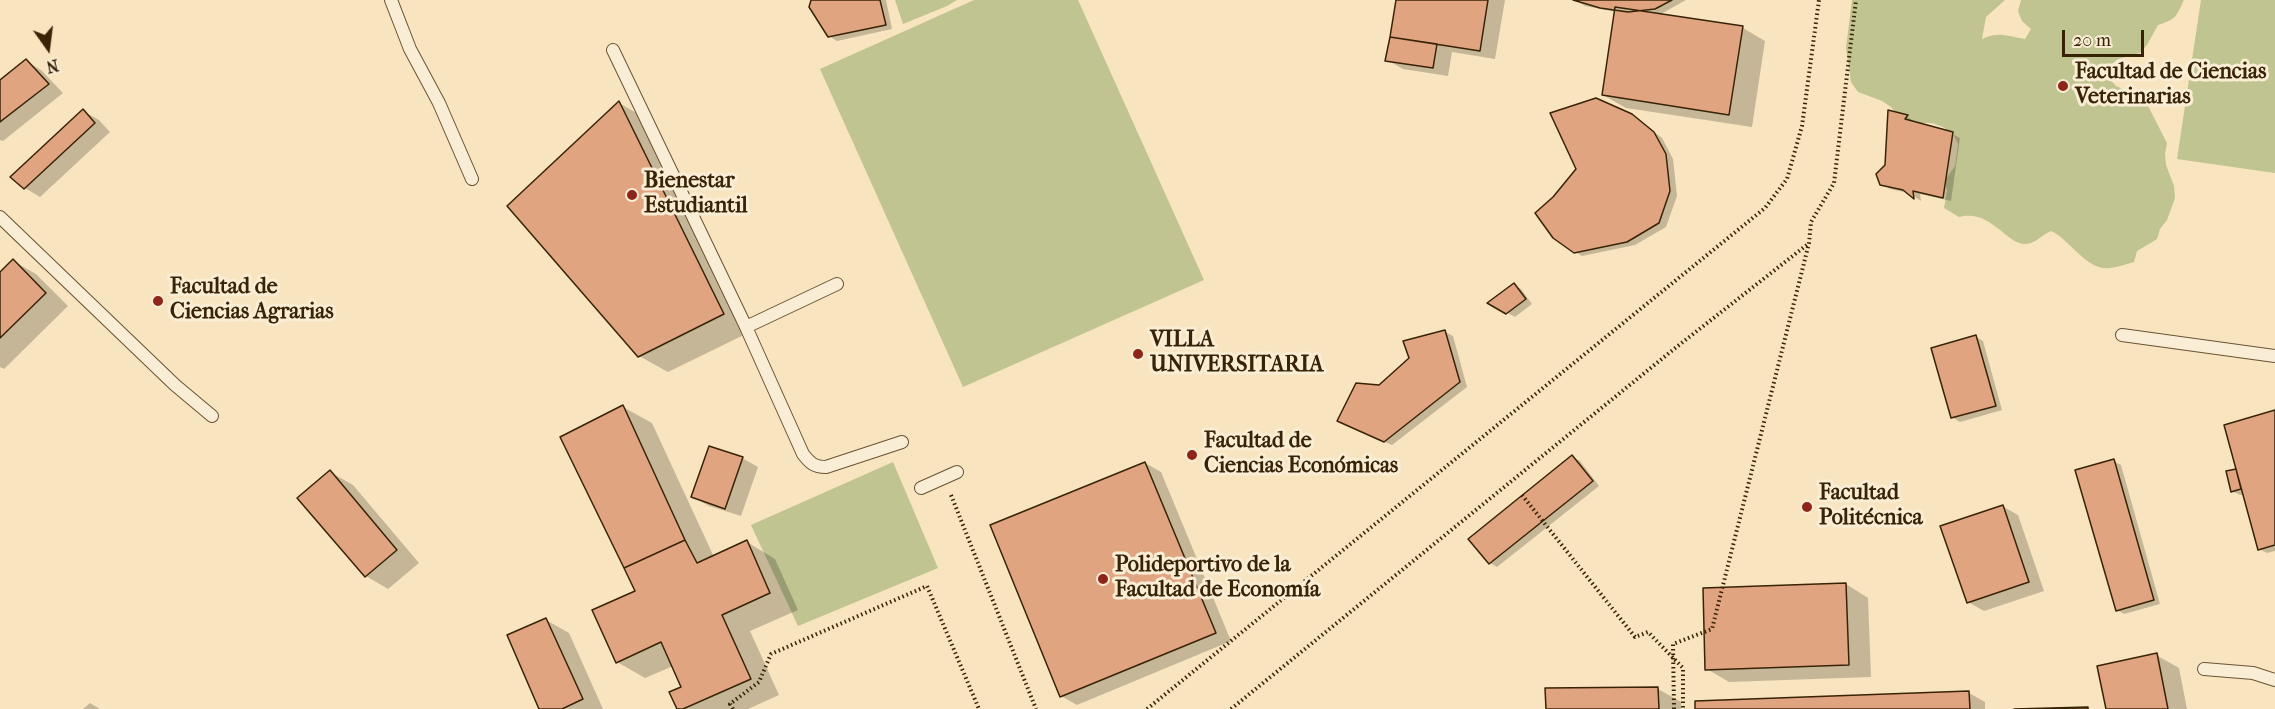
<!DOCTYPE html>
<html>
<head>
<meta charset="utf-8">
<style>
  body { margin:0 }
  #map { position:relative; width:2275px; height:709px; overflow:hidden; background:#f8e4be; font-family:"IM FELL French Canon",serif }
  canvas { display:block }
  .north { position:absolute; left:18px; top:18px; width:60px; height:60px; -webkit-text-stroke:4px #faedd5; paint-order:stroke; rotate:166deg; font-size:16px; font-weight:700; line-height:24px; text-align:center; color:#382306 }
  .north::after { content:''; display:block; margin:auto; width:21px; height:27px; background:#382306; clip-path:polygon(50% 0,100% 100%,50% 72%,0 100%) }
  .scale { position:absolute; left:2062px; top:30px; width:82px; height:27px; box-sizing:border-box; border:3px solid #382306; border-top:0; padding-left:8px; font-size:18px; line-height:21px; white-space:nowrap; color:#382306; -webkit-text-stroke:4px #faedd5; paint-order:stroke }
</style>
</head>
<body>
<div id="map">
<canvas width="2275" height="709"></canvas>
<div class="north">N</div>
<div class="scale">20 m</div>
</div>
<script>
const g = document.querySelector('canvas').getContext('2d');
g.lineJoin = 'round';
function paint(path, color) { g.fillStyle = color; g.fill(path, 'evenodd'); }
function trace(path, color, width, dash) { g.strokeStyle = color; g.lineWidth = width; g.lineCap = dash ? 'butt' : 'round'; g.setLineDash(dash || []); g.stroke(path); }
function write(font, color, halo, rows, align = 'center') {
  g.font = font + ' "IM FELL French Canon",serif'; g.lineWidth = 6; g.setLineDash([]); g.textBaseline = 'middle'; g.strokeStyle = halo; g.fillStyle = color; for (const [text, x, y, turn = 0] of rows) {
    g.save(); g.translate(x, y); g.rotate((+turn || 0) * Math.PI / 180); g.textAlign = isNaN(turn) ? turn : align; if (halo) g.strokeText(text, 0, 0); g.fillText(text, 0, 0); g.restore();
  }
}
const green = new Path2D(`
  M 895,0 L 957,0 L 947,6 L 903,24 Z
  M 974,0 L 1078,0 L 1204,280 L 963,387 L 820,69 Z
  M 1852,0 L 2005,0 L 1986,17 L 1982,39 C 1998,31 2008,36 2025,39 L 2031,29 L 2022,21 L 2018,11 L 2021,0 L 2184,0 C 2176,16 2177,19 2158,25 L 2147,45 L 2140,53 L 2118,59 L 2109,66 L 2109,78 L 2116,86 L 2138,96 L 2147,104 L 2167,143 L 2165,154 L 2166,165 L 2174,186 L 2175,198 L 2167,220 L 2160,229 L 2157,239 L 2137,251 L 2134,262 C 2126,264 2118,267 2110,268 C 2086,271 2071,240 2051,231 C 2044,234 2037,241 2031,243 C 2008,251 1994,208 1959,217 L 1944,208 L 1947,191 L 1945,180 L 1955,166 L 1958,144 L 1953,134 L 1943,127 L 1932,123 L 1920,123 L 1898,116 L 1891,107 L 1882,101 L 1858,92 L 1851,82 L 1846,48 Z
  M 2201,0 L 2275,0 L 2275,173 L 2177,159 Z
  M 893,462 L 938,568 L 798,626 L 751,525 Z`);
const shadow = new Path2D(`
  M 813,0 L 886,0 L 892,29 L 837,41 L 829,36 Z
  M 1397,0 L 1505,0 L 1495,59 L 1452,52 L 1448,76 L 1403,69 L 1387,60 Z
  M 1575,0 L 1686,0 L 1659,15 L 1743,28 L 1765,41 L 1752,127 L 1626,108 L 1603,95 L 1616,12 L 1585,6 Z
  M 26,61 L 41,70 L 63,93 L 3,141 L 0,140 L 0,82 Z
  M 619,103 L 647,119 L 752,331 L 668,372 L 639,356 Z
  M 83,111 L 99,120 L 110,132 L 40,197 L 25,188 Z
  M 1890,112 L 1907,117 L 1914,121 L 1913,123 L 1952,134 L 1960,138 L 1951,201 L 1920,194 L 1921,201 L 1909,193 L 1890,189 L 1882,184 L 1886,166 Z
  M 1639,120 L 1662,138 L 1673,159 L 1677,196 L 1666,227 L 1635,245 L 1582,256 L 1574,251 Z
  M 13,261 L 36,274 L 68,306 L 4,369 L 0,367 L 0,274 Z
  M 1514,285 L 1521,289 L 1532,304 L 1515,317 L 1490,303 Z
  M 1445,332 L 1453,336 L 1467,387 L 1392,445 L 1346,425 L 1379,387 Z
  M 1976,337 L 1983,341 L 2002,410 L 1960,422 L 1952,417 Z
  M 623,407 L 652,423 L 714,557 L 747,542 L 775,559 L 798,610 L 750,631 L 779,695 L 748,709 L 678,709 L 683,688 L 673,666 L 645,678 L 617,662 L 637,592 Z
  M 2275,412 L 2275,551 L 2267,553 L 2259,549 L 2244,494 L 2240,495 L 2232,491 L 2227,473 L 2237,470 Z
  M 1572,457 L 1580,461 L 1599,486 L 1497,567 L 1490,563 Z
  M 742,458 L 758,467 L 741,516 L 709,506 L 693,497 Z
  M 2113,461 L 2121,465 L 2160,604 L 2124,614 L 2117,610 Z
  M 1145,463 L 1161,472 L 1231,641 L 1077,705 L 1061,696 Z
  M 330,472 L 353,485 L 419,563 L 388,589 L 366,576 Z
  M 2002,506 L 2018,515 L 2044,591 L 1984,611 L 1968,602 Z
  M 1846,584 L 1868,598 L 1871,677 L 1729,682 L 1707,669 Z
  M 546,620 L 569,633 L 603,709 L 541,709 Z
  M 2156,655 L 2179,668 L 2187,709 L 2108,709 Z
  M 1658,689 L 1681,702 L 1681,709 L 1548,709 Z
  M 1969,693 L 1985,702 L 1985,709 L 1696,709 Z
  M 90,703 L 100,709 L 83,709 Z`);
const building = new Path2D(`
  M 811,0 L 880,0 L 886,25 L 828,37 L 809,7 Z
  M 1396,0 L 1488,0 L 1480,51 L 1390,37 Z
  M 1573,0 L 1672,0 L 1655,9 L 1628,12 L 1600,8 Z
  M 1615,7 L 1743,26 L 1729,115 L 1602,95 Z
  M 1390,37 L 1437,44 L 1433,68 L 1385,61 Z
  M 26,59 L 49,84 L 0,122 L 0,80 Z
  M 1596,98 L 1632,114 L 1654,132 L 1666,154 L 1670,191 L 1659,223 L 1627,242 L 1574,253 L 1553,238 L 1535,213 L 1553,197 L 1576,169 L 1550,113 Z
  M 619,101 L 724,314 L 638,357 L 507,206 Z
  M 83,109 L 95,123 L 24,189 L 10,177 Z
  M 1888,110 L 1908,115 L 1905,119 L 1953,132 L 1943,198 L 1913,191 L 1914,199 L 1903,190 L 1880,185 L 1876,174 L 1885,165 Z
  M 13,259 L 46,293 L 0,338 L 0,272 Z
  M 1514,283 L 1526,299 L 1506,314 L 1487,303 Z
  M 1445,330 L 1460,382 L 1384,442 L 1337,421 L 1356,383 L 1379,385 L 1409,358 L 1403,341 Z
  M 1976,335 L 1996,406 L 1951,418 L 1931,348 Z
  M 623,405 L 685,540 L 624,568 L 560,437 Z
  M 2275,410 L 2275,545 L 2258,550 L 2224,425 Z
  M 709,446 L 743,457 L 725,509 L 691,497 Z
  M 1572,455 L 1593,481 L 1489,564 L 1468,539 Z
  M 2114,459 L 2154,600 L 2116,611 L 2075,470 Z
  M 1145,462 L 1216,633 L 1060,697 L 990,525 Z
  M 2236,469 L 2241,489 L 2231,492 L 2226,471 Z
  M 330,470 L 397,550 L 365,577 L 297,498 Z
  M 2003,505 L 2029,582 L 1967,603 L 1940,526 Z
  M 685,540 L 697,563 L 747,540 L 770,593 L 722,615 L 751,679 L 683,709 L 677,709 L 669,692 L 681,687 L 661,642 L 616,663 L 592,610 L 635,591 L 624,568 Z
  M 1846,583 L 1849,665 L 1705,670 L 1703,588 Z
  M 546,618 L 583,699 L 562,709 L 539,709 L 507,635 Z
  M 2157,653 L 2168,709 L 2106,709 L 2097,666 Z
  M 1658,687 L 1659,709 L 1546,709 L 1545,688 Z
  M 1969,691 L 1970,709 L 1695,709 L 1695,701 Z
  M 2088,707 L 2088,709 L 2014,709 Z`);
const path = new Path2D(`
  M 951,495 L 1036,709
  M 1522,495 L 1635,637 L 1648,632 L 1683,668 L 1683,709
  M 733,709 L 730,704 L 759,682 L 771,654 L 927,586 L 979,709
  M 1147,709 L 1765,208 L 1787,179 L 1802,126 L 1819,0
  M 1231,709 L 1674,349 L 1808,244
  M 1674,709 L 1673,644 L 1712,629 L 1809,243 L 1811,222 L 1834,183 L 1856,0`);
const service = new Path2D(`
  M 391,0 L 410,49 L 439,103 L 472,179
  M 613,50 L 746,327 L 803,454 C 810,463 814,467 826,467 L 902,442
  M 0,217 L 175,385 L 212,416
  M 746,327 L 837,284
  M 2122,335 L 2275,356
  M 921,488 L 957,472
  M 2204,669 L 2253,673 L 2275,680`);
const markers = [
  [2063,86,6,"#8f2418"],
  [632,195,6,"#8f2418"],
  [158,301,6,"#8f2418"],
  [1138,354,6,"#8f2418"],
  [1192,455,6,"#8f2418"],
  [1807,507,6,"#8f2418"],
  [1103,579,6,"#8f2418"]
];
const poiNames = [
  ["Facultad de Ciencias",2075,73],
  ["Veterinarias",2075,98],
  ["Bienestar",644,182],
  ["Estudiantil",644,207],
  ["Facultad de",170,288],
  ["Ciencias Agrarias",170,313],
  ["VILLA",1150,341],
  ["UNIVERSITARIA",1150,366],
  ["Facultad de",1204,442],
  ["Ciencias Económicas",1204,467],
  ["Facultad",1819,494],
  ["Politécnica",1819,519],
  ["Polideportivo de la",1115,566],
  ["Facultad de Economía",1115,591]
];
paint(green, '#bfc490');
paint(shadow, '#0003');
paint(building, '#e1a481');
trace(building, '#382306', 1.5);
trace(service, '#685334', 14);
trace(path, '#382306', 4, [1.5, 3]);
trace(service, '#faedd5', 12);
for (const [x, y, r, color] of markers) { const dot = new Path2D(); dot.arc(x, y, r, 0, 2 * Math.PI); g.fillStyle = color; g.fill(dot); trace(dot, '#faedd5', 2); }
write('bold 22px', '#382306', '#faedd5', poiNames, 'left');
</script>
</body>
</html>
